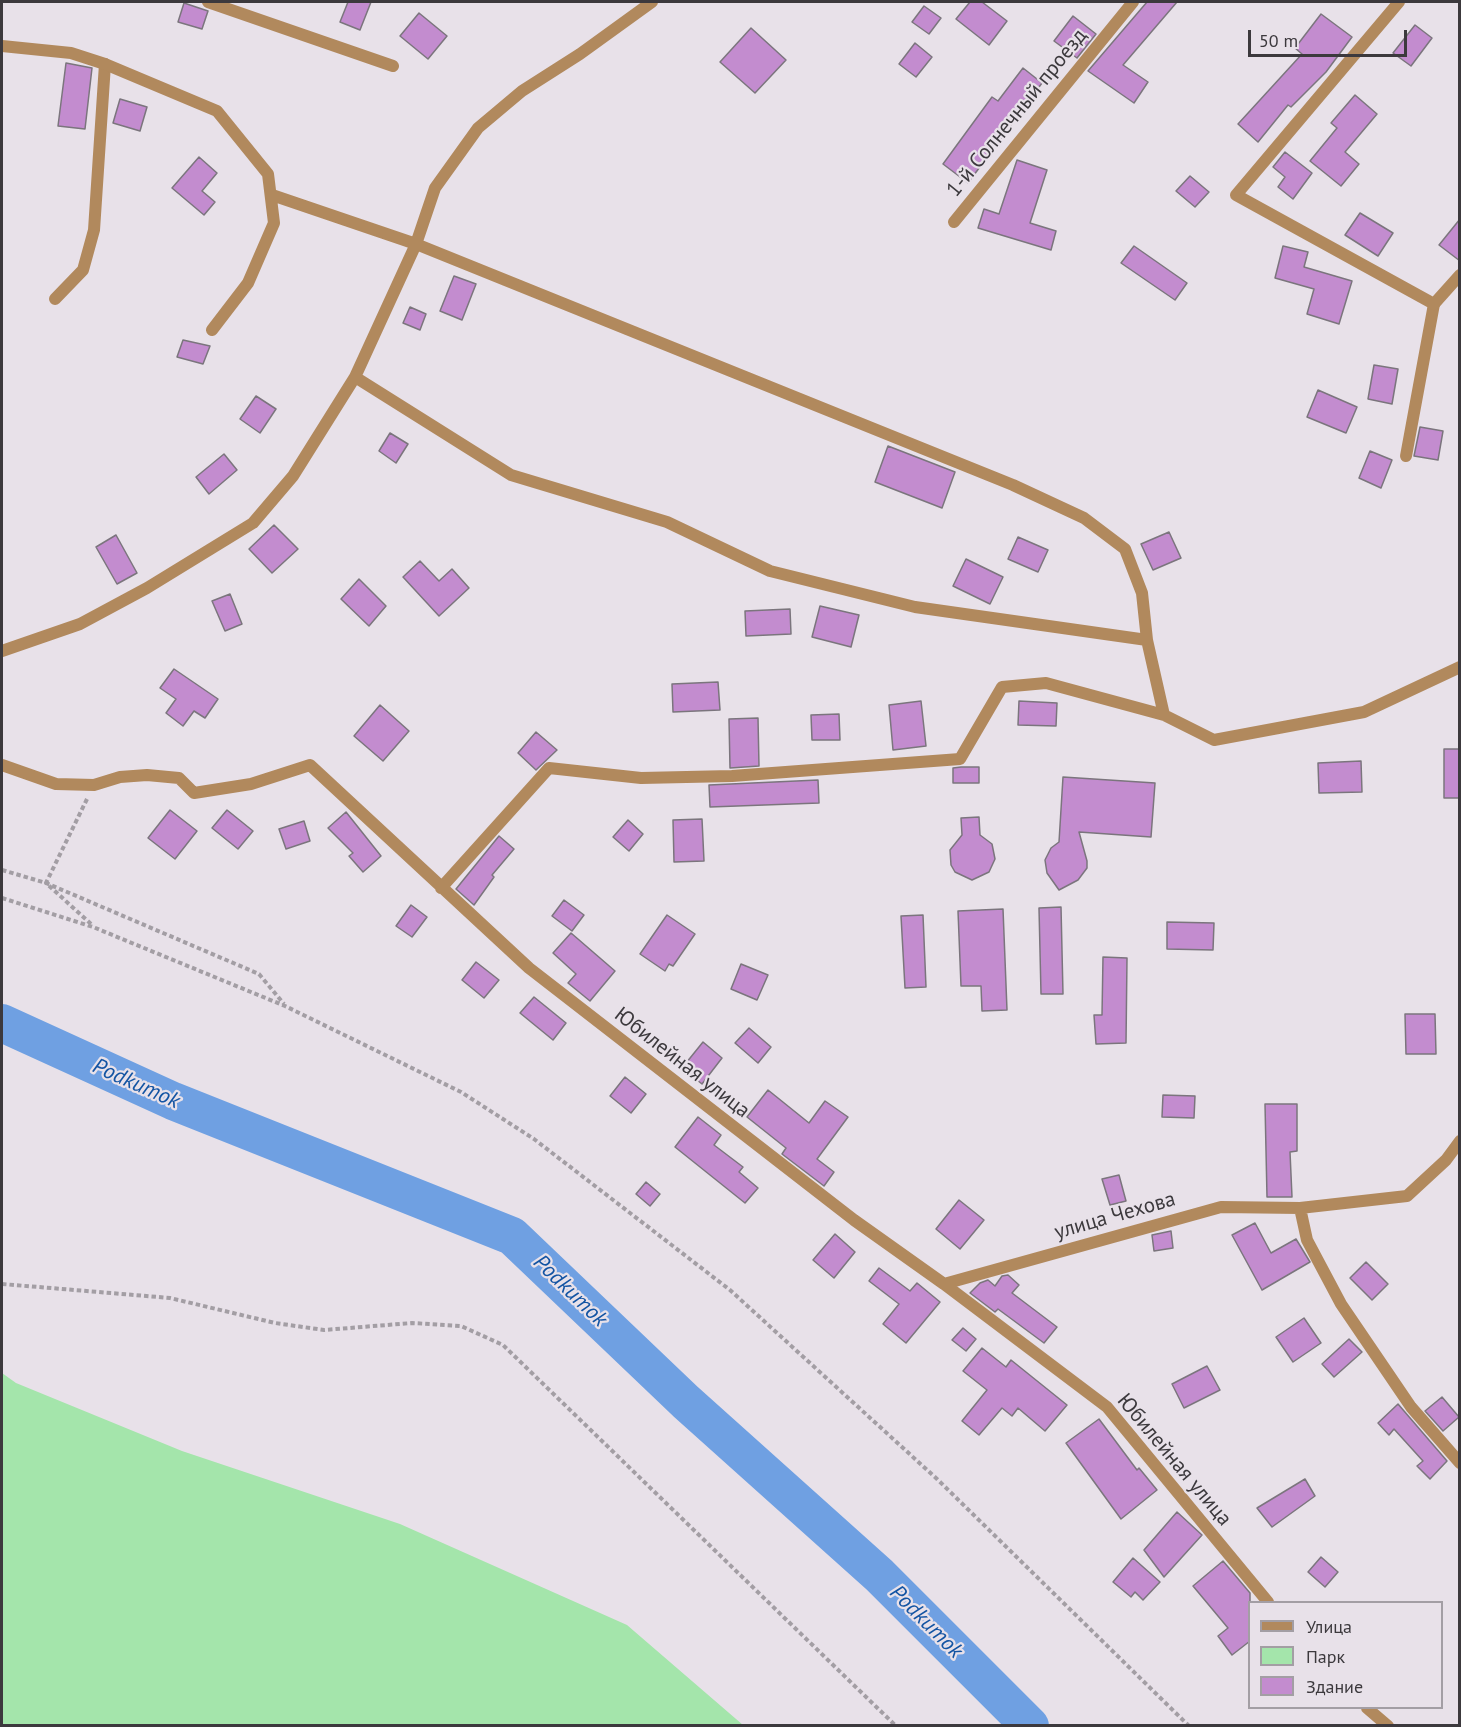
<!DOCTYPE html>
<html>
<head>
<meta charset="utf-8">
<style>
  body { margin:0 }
  #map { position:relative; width:1461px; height:1727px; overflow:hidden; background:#e8e1e9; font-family:"PT Sans",sans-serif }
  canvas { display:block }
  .frame { position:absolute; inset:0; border:3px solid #3c393d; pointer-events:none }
  .legend { position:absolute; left:1248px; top:1601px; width:195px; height:108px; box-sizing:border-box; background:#e8e1e9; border:2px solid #a39ea4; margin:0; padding:8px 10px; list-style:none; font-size:18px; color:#3c393d }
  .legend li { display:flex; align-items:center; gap:12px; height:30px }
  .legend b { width:30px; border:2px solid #a39ea4 }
  .scale { position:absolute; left:1248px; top:30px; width:159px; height:27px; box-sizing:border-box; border:3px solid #3c393d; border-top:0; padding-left:8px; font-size:18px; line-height:21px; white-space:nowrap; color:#3c393d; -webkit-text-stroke:4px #e8e1e9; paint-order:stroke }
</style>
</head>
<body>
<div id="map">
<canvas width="1461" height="1727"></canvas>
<div class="frame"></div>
<ul class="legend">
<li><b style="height:8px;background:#b1895d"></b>Улица</li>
<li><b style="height:16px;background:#a4e5ab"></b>Парк</li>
<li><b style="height:16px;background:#c38ccf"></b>Здание</li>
</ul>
<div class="scale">50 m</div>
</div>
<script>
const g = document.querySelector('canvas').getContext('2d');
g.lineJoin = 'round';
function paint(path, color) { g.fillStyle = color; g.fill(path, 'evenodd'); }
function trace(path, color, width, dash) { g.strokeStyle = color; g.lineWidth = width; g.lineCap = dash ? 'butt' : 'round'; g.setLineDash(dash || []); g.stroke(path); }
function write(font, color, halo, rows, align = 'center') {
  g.font = font + ' "PT Sans",sans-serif'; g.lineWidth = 4.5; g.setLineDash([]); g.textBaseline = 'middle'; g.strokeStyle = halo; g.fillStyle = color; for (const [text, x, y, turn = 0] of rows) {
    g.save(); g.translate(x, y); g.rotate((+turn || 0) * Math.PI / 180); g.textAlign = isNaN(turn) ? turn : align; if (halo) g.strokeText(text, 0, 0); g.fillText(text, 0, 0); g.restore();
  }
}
const green = new Path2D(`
  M 2,1373 L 16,1383 L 182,1451 L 400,1524 L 627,1625 L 743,1725 L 2,1725 Z`);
const river = new Path2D(`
  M 2,1023 L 173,1101 L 512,1236 L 686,1402 L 879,1575 L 1030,1726`);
const building = new Path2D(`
  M 348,2 L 371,2 L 360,30 L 340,22 Z
  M 970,2 L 982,2 L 1007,21 L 989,45 L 956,19 Z
  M 1147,2 L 1177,2 L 1123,65 L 1148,82 L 1134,103 L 1088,71 Z
  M 184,3 L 208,11 L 202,29 L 178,22 Z
  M 924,6 L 941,18 L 929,34 L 912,22 Z
  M 419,13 L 447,36 L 428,59 L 400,36 Z
  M 1321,14 L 1352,37 L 1326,72 L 1291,107 L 1288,105 L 1258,142 L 1238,124 L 1302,54 L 1295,48 Z
  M 1073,16 L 1096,34 L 1077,58 L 1054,41 Z
  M 1415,25 L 1432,38 L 1411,66 L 1393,53 Z
  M 751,28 L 786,60 L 755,93 L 720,62 Z
  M 915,43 L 932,57 L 916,77 L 899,64 Z
  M 66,63 L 92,68 L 85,129 L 58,126 Z
  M 1023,68 L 1042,83 L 968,183 L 943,164 L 992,97 L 998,101 Z
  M 1355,95 L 1377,114 L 1345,152 L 1359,164 L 1341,186 L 1310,161 L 1337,128 L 1331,123 Z
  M 120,99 L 147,107 L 140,131 L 113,123 Z
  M 1285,152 L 1312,173 L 1293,199 L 1278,187 L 1285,177 L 1273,167 Z
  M 199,157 L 217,173 L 202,191 L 215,202 L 204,215 L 172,188 Z
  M 1017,160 L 1047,170 L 1030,223 L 1056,231 L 1051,250 L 978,228 L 984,209 L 999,214 Z
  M 1190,176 L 1209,192 L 1195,207 L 1176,191 Z
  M 1360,213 L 1393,233 L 1378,256 L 1345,235 Z
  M 1460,219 L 1460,261 L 1439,245 Z
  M 1134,246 L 1187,283 L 1175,300 L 1121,263 Z
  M 1283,246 L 1308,252 L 1304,267 L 1352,281 L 1339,324 L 1307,314 L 1314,289 L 1275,278 Z
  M 454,276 L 476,284 L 462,320 L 440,311 Z
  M 410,307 L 426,314 L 420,330 L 403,323 Z
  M 183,340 L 210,346 L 203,364 L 177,357 Z
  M 1374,365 L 1398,369 L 1392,404 L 1368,399 Z
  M 1318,390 L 1357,407 L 1346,433 L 1307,417 Z
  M 256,396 L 276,409 L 260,433 L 240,419 Z
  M 1420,427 L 1443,431 L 1438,460 L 1414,456 Z
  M 390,433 L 408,444 L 396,463 L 379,451 Z
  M 888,446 L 955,472 L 942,508 L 875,482 Z
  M 1370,451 L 1392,460 L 1381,488 L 1359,478 Z
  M 224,454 L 237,470 L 209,494 L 196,477 Z
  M 274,525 L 298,549 L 272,573 L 249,549 Z
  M 1169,532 L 1181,558 L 1153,570 L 1141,544 Z
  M 116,535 L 137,573 L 117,584 L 96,547 Z
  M 1018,537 L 1048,550 L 1038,572 L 1008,559 Z
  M 966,559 L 1003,577 L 990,604 L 953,586 Z
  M 420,561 L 439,581 L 452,569 L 469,588 L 439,616 L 403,577 Z
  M 359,579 L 386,606 L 369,626 L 341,599 Z
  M 230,594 L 242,624 L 225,631 L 212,601 Z
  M 820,606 L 859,615 L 851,647 L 812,637 Z
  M 790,609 L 791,634 L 746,636 L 745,611 Z
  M 174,669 L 218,699 L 205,718 L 194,711 L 183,726 L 166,713 L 176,699 L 160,688 Z
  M 718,682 L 720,710 L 673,712 L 672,684 Z
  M 921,701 L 926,746 L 893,750 L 889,705 Z
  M 1019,701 L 1057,703 L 1056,726 L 1018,725 Z
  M 380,705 L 409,731 L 383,761 L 354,736 Z
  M 839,714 L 840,740 L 812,740 L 811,715 Z
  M 758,718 L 759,766 L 730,768 L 729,719 Z
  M 536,732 L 557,750 L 536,770 L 518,753 Z
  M 1444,749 L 1460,749 L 1460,798 L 1444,798 Z
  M 1361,761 L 1362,792 L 1319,793 L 1318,763 Z
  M 961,767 L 979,767 L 979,783 L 953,783 L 953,768 Z
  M 1063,777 L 1155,783 L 1151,837 L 1079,832 L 1087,861 L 1087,868 L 1078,880 L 1059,890 L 1047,873 L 1045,860 L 1051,848 L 1059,842 Z
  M 818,780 L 819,803 L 710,807 L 709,785 Z
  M 170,810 L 197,831 L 175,859 L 148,838 Z
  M 227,810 L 253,831 L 238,849 L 212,828 Z
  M 346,812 L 381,856 L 363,872 L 349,856 L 353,853 L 328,828 Z
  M 979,817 L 980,835 L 992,844 L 995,859 L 989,872 L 972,880 L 955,872 L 951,865 L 950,850 L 962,835 L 961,818 Z
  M 702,819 L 704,861 L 674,862 L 673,820 Z
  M 628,820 L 643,834 L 629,851 L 613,837 Z
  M 304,821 L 310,841 L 286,849 L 279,829 Z
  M 499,836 L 514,849 L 492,875 L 494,877 L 474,905 L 456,889 Z
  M 564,900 L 584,915 L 572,931 L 552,916 Z
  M 411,905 L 427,917 L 412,937 L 396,926 Z
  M 1061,907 L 1063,994 L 1041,994 L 1039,908 Z
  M 1003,909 L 1007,1010 L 982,1011 L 981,986 L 961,986 L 958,911 Z
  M 667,915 L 695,934 L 673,966 L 669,964 L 665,971 L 640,954 Z
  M 923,915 L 926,987 L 905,988 L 901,916 Z
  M 1167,922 L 1214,923 L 1213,950 L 1167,949 Z
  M 571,933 L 615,971 L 590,1001 L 568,983 L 576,974 L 553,953 Z
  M 1103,957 L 1127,958 L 1126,1043 L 1096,1044 L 1094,1015 L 1102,1015 Z
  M 476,962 L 499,980 L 484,998 L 462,980 Z
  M 741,964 L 768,975 L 757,1000 L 731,989 Z
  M 534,997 L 566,1023 L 553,1040 L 520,1013 Z
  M 1405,1014 L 1435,1014 L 1436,1054 L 1406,1054 Z
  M 749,1028 L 771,1047 L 758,1063 L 735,1043 Z
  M 703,1042 L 722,1058 L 702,1084 L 682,1068 Z
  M 625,1077 L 646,1094 L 631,1113 L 610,1096 Z
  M 768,1090 L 809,1123 L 825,1101 L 848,1117 L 817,1159 L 834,1172 L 824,1186 L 782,1154 L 786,1148 L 747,1117 Z
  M 1163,1095 L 1195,1096 L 1194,1118 L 1162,1117 Z
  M 1265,1104 L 1297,1104 L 1297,1151 L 1290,1152 L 1292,1197 L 1267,1197 Z
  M 698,1117 L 721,1135 L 714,1145 L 743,1167 L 739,1172 L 758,1188 L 745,1203 L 675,1147 Z
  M 1119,1175 L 1126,1201 L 1110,1205 L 1102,1179 Z
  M 646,1182 L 660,1194 L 650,1206 L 636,1194 Z
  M 959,1200 L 984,1220 L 960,1249 L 936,1229 Z
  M 1255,1223 L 1271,1253 L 1296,1239 L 1310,1262 L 1262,1290 L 1232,1235 Z
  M 1171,1231 L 1173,1248 L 1154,1251 L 1152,1235 Z
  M 835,1234 L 855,1252 L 834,1278 L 813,1260 Z
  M 1366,1262 L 1388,1284 L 1372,1300 L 1350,1278 Z
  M 879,1268 L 910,1291 L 917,1283 L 940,1302 L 906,1343 L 883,1324 L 899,1304 L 869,1281 Z
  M 1008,1275 L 1019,1285 L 1012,1293 L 1057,1327 L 1044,1343 L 998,1309 L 995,1312 L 970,1293 L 980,1283 L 988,1280 L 995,1286 L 1002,1276 Z
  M 1304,1318 L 1321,1343 L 1293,1362 L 1276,1337 Z
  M 963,1328 L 976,1339 L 966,1351 L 952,1340 Z
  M 1349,1339 L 1362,1352 L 1334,1377 L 1322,1364 Z
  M 982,1348 L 1006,1367 L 1011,1360 L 1067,1405 L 1045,1431 L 1018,1408 L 1012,1416 L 1002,1408 L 979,1435 L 962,1421 L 987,1390 L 963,1371 Z
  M 1207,1366 L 1220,1390 L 1184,1408 L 1172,1384 Z
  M 1442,1397 L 1459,1417 L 1443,1431 L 1425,1411 Z
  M 1398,1404 L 1447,1461 L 1430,1479 L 1417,1466 L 1423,1461 L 1394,1429 L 1389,1435 L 1378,1423 Z
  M 1099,1419 L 1137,1470 L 1139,1468 L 1157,1490 L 1121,1519 L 1066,1443 Z
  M 1305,1479 L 1315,1496 L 1272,1527 L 1257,1508 Z
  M 1177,1512 L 1202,1535 L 1164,1577 L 1144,1550 Z
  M 1321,1557 L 1338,1572 L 1325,1587 L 1308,1572 Z
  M 1133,1558 L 1160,1582 L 1143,1600 L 1135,1592 L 1131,1597 L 1113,1582 Z
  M 1223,1561 L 1250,1593 L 1250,1641 L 1232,1655 L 1218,1636 L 1228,1628 L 1193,1586 Z`);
const path = new Path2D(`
  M 87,799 L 46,883 L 91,924
  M 2,870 L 46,883 L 259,974 L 284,1004
  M 2,898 L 93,927 L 285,1006 L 461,1092 L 534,1139 L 730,1290 L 937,1479 L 1189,1726
  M 2,1284 L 170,1298 L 275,1323 L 324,1330 L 412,1323 L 461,1326 L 503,1345 L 896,1726`);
const lane = new Path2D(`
  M 55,299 L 83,270 L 94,230 L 105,64
  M 1406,456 L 1434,304`);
const street = new Path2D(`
  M 208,2 L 393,66
  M 1399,2 L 1236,195 L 1434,304 L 1460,275
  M 2,46 L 71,53 L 105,64 L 217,111 L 268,174 L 274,223 L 248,283 L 212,330
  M 272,195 L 416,244 L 1013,485 L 1084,518 L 1125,549 L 1142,593 L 1147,640
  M 954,222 L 1133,2
  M 355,377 L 511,475 L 667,522 L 770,571 L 915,607 L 1147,640 L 1164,715
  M 2,651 L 80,624 L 147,588 L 253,523 L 293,476 L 355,377 L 416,244 L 435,188 L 478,128 L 522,91 L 580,54 L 652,2
  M 2,765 L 56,784 L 94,785 L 120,777 L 147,775 L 179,778 L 194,793 L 251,784 L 310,765 L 529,968 L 854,1220 L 944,1284 L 1107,1407 L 1268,1602
  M 441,888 L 549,768 L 641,778 L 732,776 L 960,759 L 1002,687 L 1046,683 L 1164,715 L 1214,740 L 1364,712 L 1460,667
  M 1300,1208 L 1307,1240 L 1341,1304 L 1411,1407 L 1460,1463
  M 944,1284 L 1221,1207 L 1300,1208 L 1407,1196 L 1446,1160 L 1460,1141
  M 1367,1708 L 1388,1726`);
const streetNames = [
  ["1-й Солнечный проезд",1017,113,-51],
  ["Юбилейная улица",682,1063,38],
  ["улица Чехова",1115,1216,-16],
  ["Юбилейная улица",1174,1460,50]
];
const waterNames = [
  ["Podkumok",136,1084,24],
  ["Podkumok",570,1291,44],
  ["Podkumok",926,1622,45]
];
paint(green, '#a4e5ab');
trace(river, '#6fa0e2', 38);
paint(building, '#c38ccf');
trace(building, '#7b757d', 1.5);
trace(path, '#a39ea4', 4, [4.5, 3]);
trace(lane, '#b1895d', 12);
trace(street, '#b1895d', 12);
write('21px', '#3c393d', '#e8e1e9', streetNames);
write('italic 22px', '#1354a3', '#e8e1e9', waterNames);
</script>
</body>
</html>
